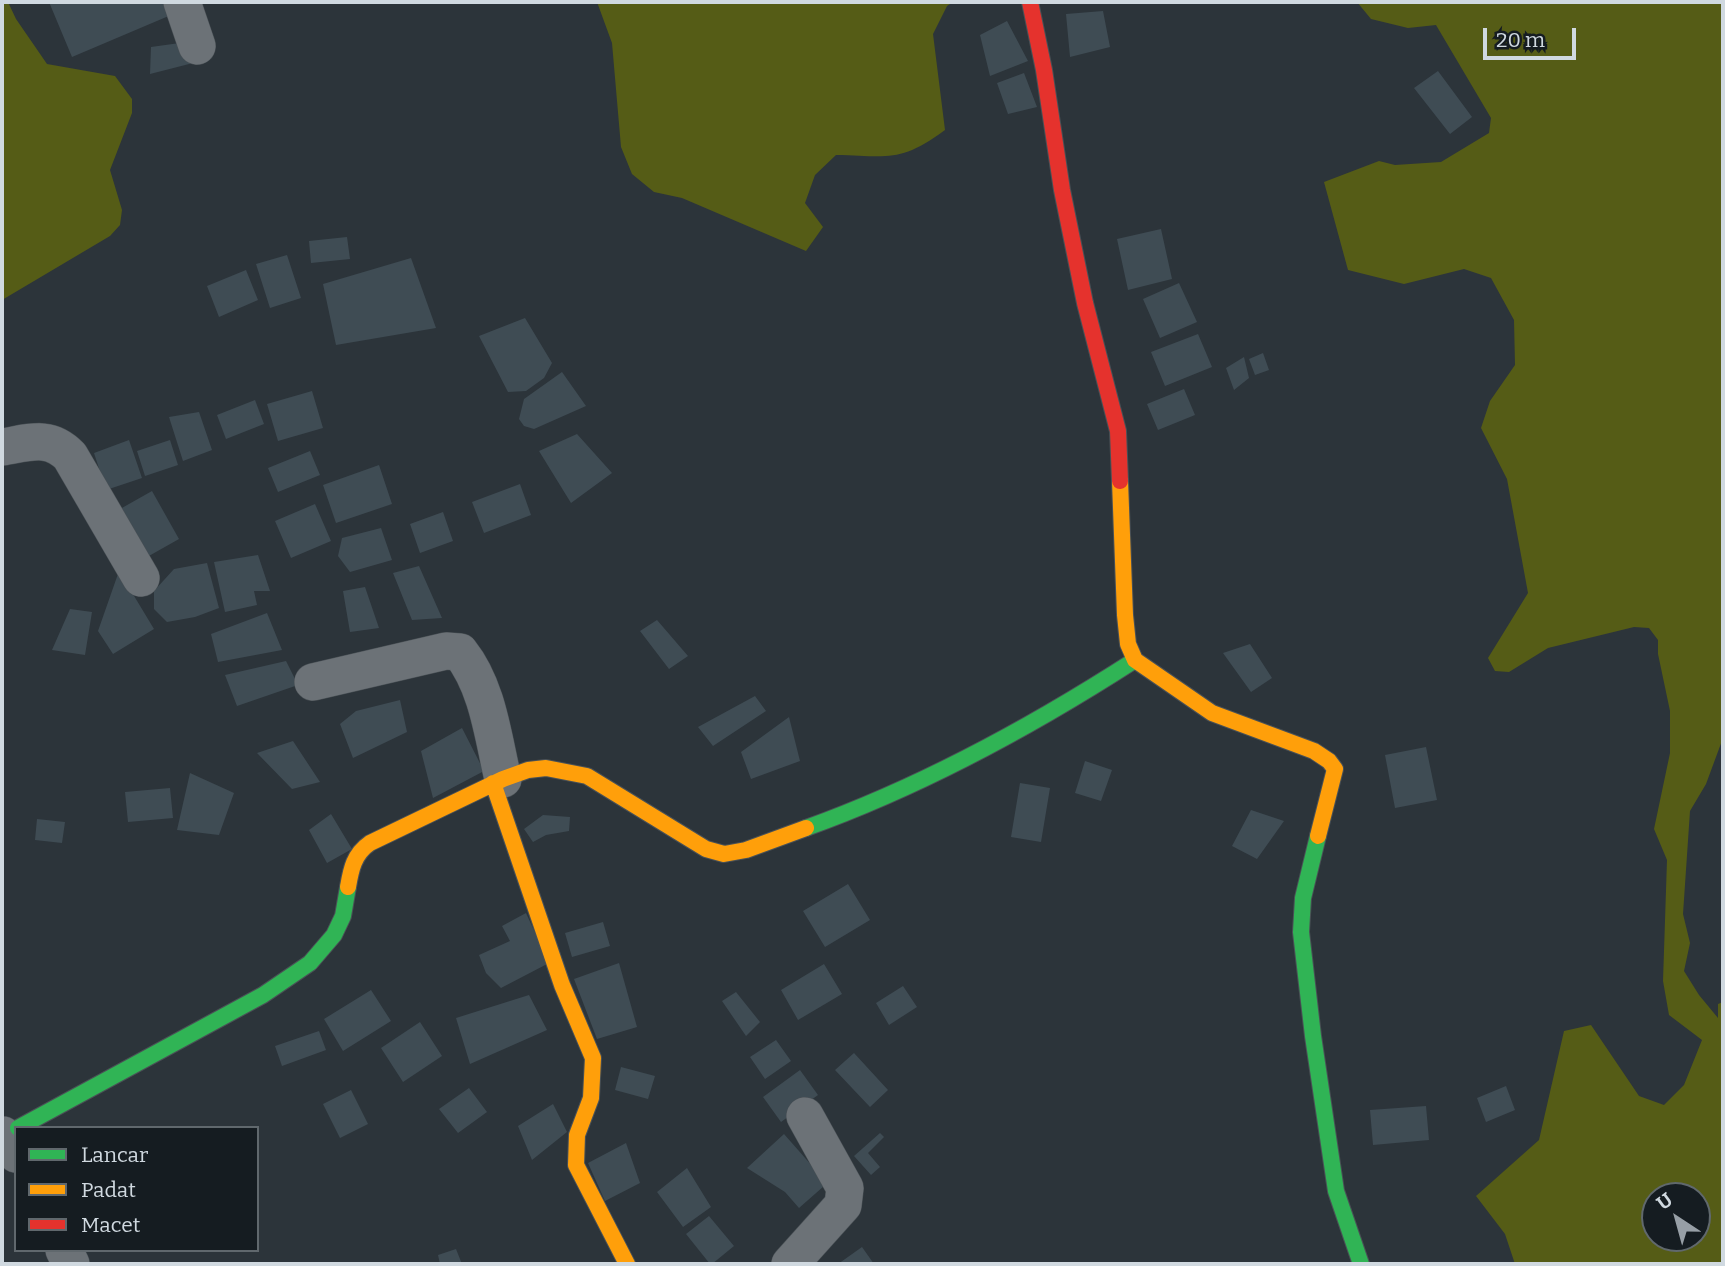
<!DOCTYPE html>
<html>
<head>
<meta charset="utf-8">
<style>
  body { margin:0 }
  #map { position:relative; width:1725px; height:1266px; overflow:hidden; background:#2c343a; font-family:Bitter,serif }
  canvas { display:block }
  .frame { position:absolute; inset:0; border:4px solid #d0d9e0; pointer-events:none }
  .legend { position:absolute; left:14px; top:1126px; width:245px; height:126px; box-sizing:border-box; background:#151c21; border:2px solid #60686d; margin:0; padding:9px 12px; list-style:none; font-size:21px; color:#d0d9e0 }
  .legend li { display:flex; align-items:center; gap:14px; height:35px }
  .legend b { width:35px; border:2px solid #60686d }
  .north { position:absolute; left:1641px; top:1182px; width:70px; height:70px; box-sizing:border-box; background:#151c21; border:2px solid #60686d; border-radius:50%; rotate:324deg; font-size:19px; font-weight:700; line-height:28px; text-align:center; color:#d0d9e0 }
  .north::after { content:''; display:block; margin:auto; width:24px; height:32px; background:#979fa6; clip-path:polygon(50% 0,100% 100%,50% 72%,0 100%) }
  .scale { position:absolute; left:1483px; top:28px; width:93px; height:32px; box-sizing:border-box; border:4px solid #d0d9e0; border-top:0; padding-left:9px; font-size:21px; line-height:24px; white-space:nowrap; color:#d0d9e0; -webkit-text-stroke:5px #151c21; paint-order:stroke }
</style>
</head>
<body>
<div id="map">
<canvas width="1725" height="1266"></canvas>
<div class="frame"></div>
<ul class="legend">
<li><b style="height:9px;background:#30b455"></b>Lancar</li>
<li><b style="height:9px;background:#ff9f0a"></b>Padat</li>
<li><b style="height:9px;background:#e5322d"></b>Macet</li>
</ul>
<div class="north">U</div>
<div class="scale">20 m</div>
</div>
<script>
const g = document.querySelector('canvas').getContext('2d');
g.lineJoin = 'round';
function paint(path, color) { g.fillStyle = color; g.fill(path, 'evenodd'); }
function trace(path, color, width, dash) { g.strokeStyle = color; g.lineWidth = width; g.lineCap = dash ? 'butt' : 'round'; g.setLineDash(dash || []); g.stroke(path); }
const green = new Path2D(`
  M 2,2 L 8,2 L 16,19 L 47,64 L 115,76 L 132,99 L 132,113 L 110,170 L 122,210 L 120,225 L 110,236 L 2,300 Z
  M 597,2 L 953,2 L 947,6 L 933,34 L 945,130 C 900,163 889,156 836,155 L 815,175 L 805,203 L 823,227 L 806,251 L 682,198 L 654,192 L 632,174 L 621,147 L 612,43 Z
  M 1357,2 L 1723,2 L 1723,738 L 1706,784 L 1690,811 L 1683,914 L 1690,943 L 1684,971 L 1699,995 L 1718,1018 L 1718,1004 L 1723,1002 L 1723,1264 L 1515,1264 L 1505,1234 L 1476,1196 L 1539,1140 L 1564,1031 L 1591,1025 L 1639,1096 L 1664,1105 L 1684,1085 L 1702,1040 L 1669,1015 L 1663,981 L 1667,860 L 1654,829 L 1670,753 L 1670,711 L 1658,654 L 1658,640 L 1649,628 L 1634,627 L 1548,648 L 1509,672 L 1495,671 L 1488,658 L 1528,593 L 1507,479 L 1481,428 L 1490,401 L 1515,365 L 1514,320 L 1491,278 L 1464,269 L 1404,284 L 1348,270 L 1324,182 L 1379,161 L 1395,165 L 1441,162 L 1489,133 L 1491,118 L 1436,25 L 1408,28 L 1371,19 ZM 1655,1196 L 1697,1196 L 1697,1238 L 1655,1238 Z`);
const building = new Path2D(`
  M 49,2 L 166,2 L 171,15 L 72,57 Z
  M 1103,11 L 1110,47 L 1070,57 L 1066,14 Z
  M 1007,21 L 1028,61 L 990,76 L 980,35 Z
  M 187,42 L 193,63 L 150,74 L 151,47 Z
  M 1438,71 L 1472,117 L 1450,134 L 1414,88 Z
  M 1024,73 L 1037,107 L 1008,114 L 997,83 Z
  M 1161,229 L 1172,279 L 1128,290 L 1117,239 Z
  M 347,237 L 350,259 L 311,263 L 309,241 Z
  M 287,255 L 301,298 L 270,308 L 256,264 Z
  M 411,258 L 436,328 L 336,345 L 323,284 Z
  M 246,270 L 258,300 L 219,317 L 207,286 Z
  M 1179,283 L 1197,322 L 1160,338 L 1143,299 Z
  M 525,318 L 552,363 L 544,378 L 526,391 L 508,392 L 479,336 Z
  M 1198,334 L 1212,367 L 1165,386 L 1151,352 Z
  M 1263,353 L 1269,370 L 1255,375 L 1249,359 Z
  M 1244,357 L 1249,378 L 1234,390 L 1226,368 Z
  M 562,372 L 586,406 L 534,429 L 524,426 L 519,419 L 524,399 Z
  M 1184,389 L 1195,415 L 1158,430 L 1147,404 Z
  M 312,391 L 323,428 L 278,441 L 267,404 Z
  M 255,400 L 264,424 L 226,439 L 217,415 Z
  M 199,412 L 212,450 L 183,461 L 169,417 Z
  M 577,434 L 612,473 L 571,503 L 539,451 Z
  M 129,440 L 142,478 L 106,490 L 94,453 Z
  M 170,440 L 178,465 L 145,476 L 137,451 Z
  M 310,451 L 320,475 L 278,492 L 268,468 Z
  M 379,465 L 392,504 L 336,523 L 323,485 Z
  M 520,484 L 531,515 L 484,533 L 472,502 Z
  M 152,491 L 179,539 L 140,561 L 113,513 Z
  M 315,504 L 331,541 L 291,558 L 275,521 Z
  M 443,512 L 453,541 L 420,553 L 410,524 Z
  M 381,528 L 392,560 L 350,572 L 338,556 L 342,538 Z
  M 258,555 L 270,591 L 254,591 L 257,605 L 225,612 L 214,562 Z
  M 207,563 L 219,608 L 195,617 L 167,622 L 154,609 L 154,591 L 174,569 Z
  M 419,566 L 442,618 L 412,620 L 393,573 Z
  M 119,571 L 154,629 L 113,654 L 98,631 Z
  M 365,587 L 379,628 L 350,632 L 343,591 Z
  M 70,609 L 92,612 L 85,655 L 52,650 Z
  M 267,613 L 282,650 L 218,662 L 211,634 Z
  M 657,620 L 688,656 L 669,669 L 640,631 Z
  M 1250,644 L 1272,678 L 1251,692 L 1223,653 Z
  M 286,661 L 298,685 L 237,706 L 225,675 Z
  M 755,696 L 766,711 L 713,746 L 698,727 Z
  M 400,700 L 407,732 L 353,758 L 340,724 L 356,711 Z
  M 789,717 L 800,761 L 751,779 L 741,752 Z
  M 462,728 L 484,771 L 433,798 L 421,751 Z
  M 293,741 L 320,782 L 292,789 L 257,753 Z
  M 1426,747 L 1437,800 L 1395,808 L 1385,755 Z
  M 1085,761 L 1112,770 L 1101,801 L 1075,793 Z
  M 190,773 L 234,793 L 219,835 L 177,830 Z
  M 1020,783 L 1050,788 L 1041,842 L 1011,837 Z
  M 170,788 L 173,818 L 128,822 L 125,792 Z
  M 1251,810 L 1284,821 L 1257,859 L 1232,846 Z
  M 331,814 L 352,849 L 327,863 L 309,830 Z
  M 543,815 L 570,817 L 569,831 L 546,835 L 533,842 L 524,829 Z
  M 37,819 L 65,822 L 62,843 L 35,840 Z
  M 848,884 L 870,920 L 825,947 L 803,911 Z
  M 526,913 L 549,963 L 501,988 L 486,973 L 479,955 L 510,941 L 502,926 Z
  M 603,922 L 610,946 L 572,957 L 565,933 Z
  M 619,963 L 637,1027 L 597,1039 L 574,979 Z
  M 824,964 L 842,994 L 798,1020 L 781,990 Z
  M 903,986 L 917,1007 L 889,1025 L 876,1003 Z
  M 371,990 L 391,1021 L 343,1051 L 324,1019 Z
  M 736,992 L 760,1022 L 746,1036 L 722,1001 Z
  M 529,995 L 547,1030 L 470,1064 L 456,1018 Z
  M 420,1022 L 442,1056 L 403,1082 L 381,1048 Z
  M 319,1031 L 326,1050 L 282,1066 L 275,1046 Z
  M 776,1040 L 791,1061 L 765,1079 L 750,1057 Z
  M 854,1053 L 888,1090 L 870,1107 L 835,1070 Z
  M 621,1067 L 655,1076 L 648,1099 L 615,1090 Z
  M 800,1070 L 818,1095 L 781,1122 L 763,1097 Z
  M 1506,1086 L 1515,1110 L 1486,1122 L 1477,1098 Z
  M 469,1088 L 487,1112 L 458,1133 L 439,1109 Z
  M 351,1090 L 368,1124 L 340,1138 L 323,1104 Z
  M 553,1104 L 567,1132 L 532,1160 L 518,1126 Z
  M 1426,1106 L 1429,1140 L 1373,1145 L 1370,1110 Z
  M 880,1133 L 884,1137 L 868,1153 L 880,1167 L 871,1175 L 854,1156 Z
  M 784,1134 L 813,1167 L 832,1179 L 799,1208 L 785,1192 L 747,1168 Z
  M 626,1143 L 640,1183 L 605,1201 L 588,1163 Z
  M 687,1168 L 711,1207 L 683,1227 L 657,1192 Z
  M 709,1216 L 734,1246 L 712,1264 L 710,1264 L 686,1234 Z
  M 862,1247 L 874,1264 L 838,1264 Z
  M 456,1249 L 462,1264 L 440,1264 L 438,1255 Z`);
const street = new Path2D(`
  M 182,2 L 197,46
  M 2,447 C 28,443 49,434 70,456 L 141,578
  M 313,682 L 446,651 L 460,652 C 488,687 493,737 503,779
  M 3,1135 L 16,1154
  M 64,1250 L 71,1264
  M 790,1264 L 843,1205 L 845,1188 L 805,1116`);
const fast = new Path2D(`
  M 806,828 C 923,786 1031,727 1135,660
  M 1318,836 L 1303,898 L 1301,932 L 1313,1036 L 1336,1191 L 1361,1264
  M 18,1128 L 263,995 L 310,963 L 334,935 L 343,916 L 348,887`);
const slow = new Path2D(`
  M 1120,481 L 1125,615 L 1128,644 L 1135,660 L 1212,713 L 1314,751 L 1329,761 L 1335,769 L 1318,836
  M 493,783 L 562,985 L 593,1058 L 591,1098 L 577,1135 L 576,1165 L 627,1264
  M 348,887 C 351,869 354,854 370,843 L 503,779 L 528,770 L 546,768 L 587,776 L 706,849 L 724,854 L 746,850 L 806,828`);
const jam = new Path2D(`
  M 1030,2 L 1044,70 L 1062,190 L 1085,303 L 1118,431 L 1120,481`);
paint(green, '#555c16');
paint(building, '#3f4c54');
trace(street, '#4a5156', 38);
trace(fast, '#4a5156', 18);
trace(slow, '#4a5156', 18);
trace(jam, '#4a5156', 18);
trace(street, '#6c7277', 37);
trace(fast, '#30b455', 16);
trace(slow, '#ff9f0a', 16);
trace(jam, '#e5322d', 16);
</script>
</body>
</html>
